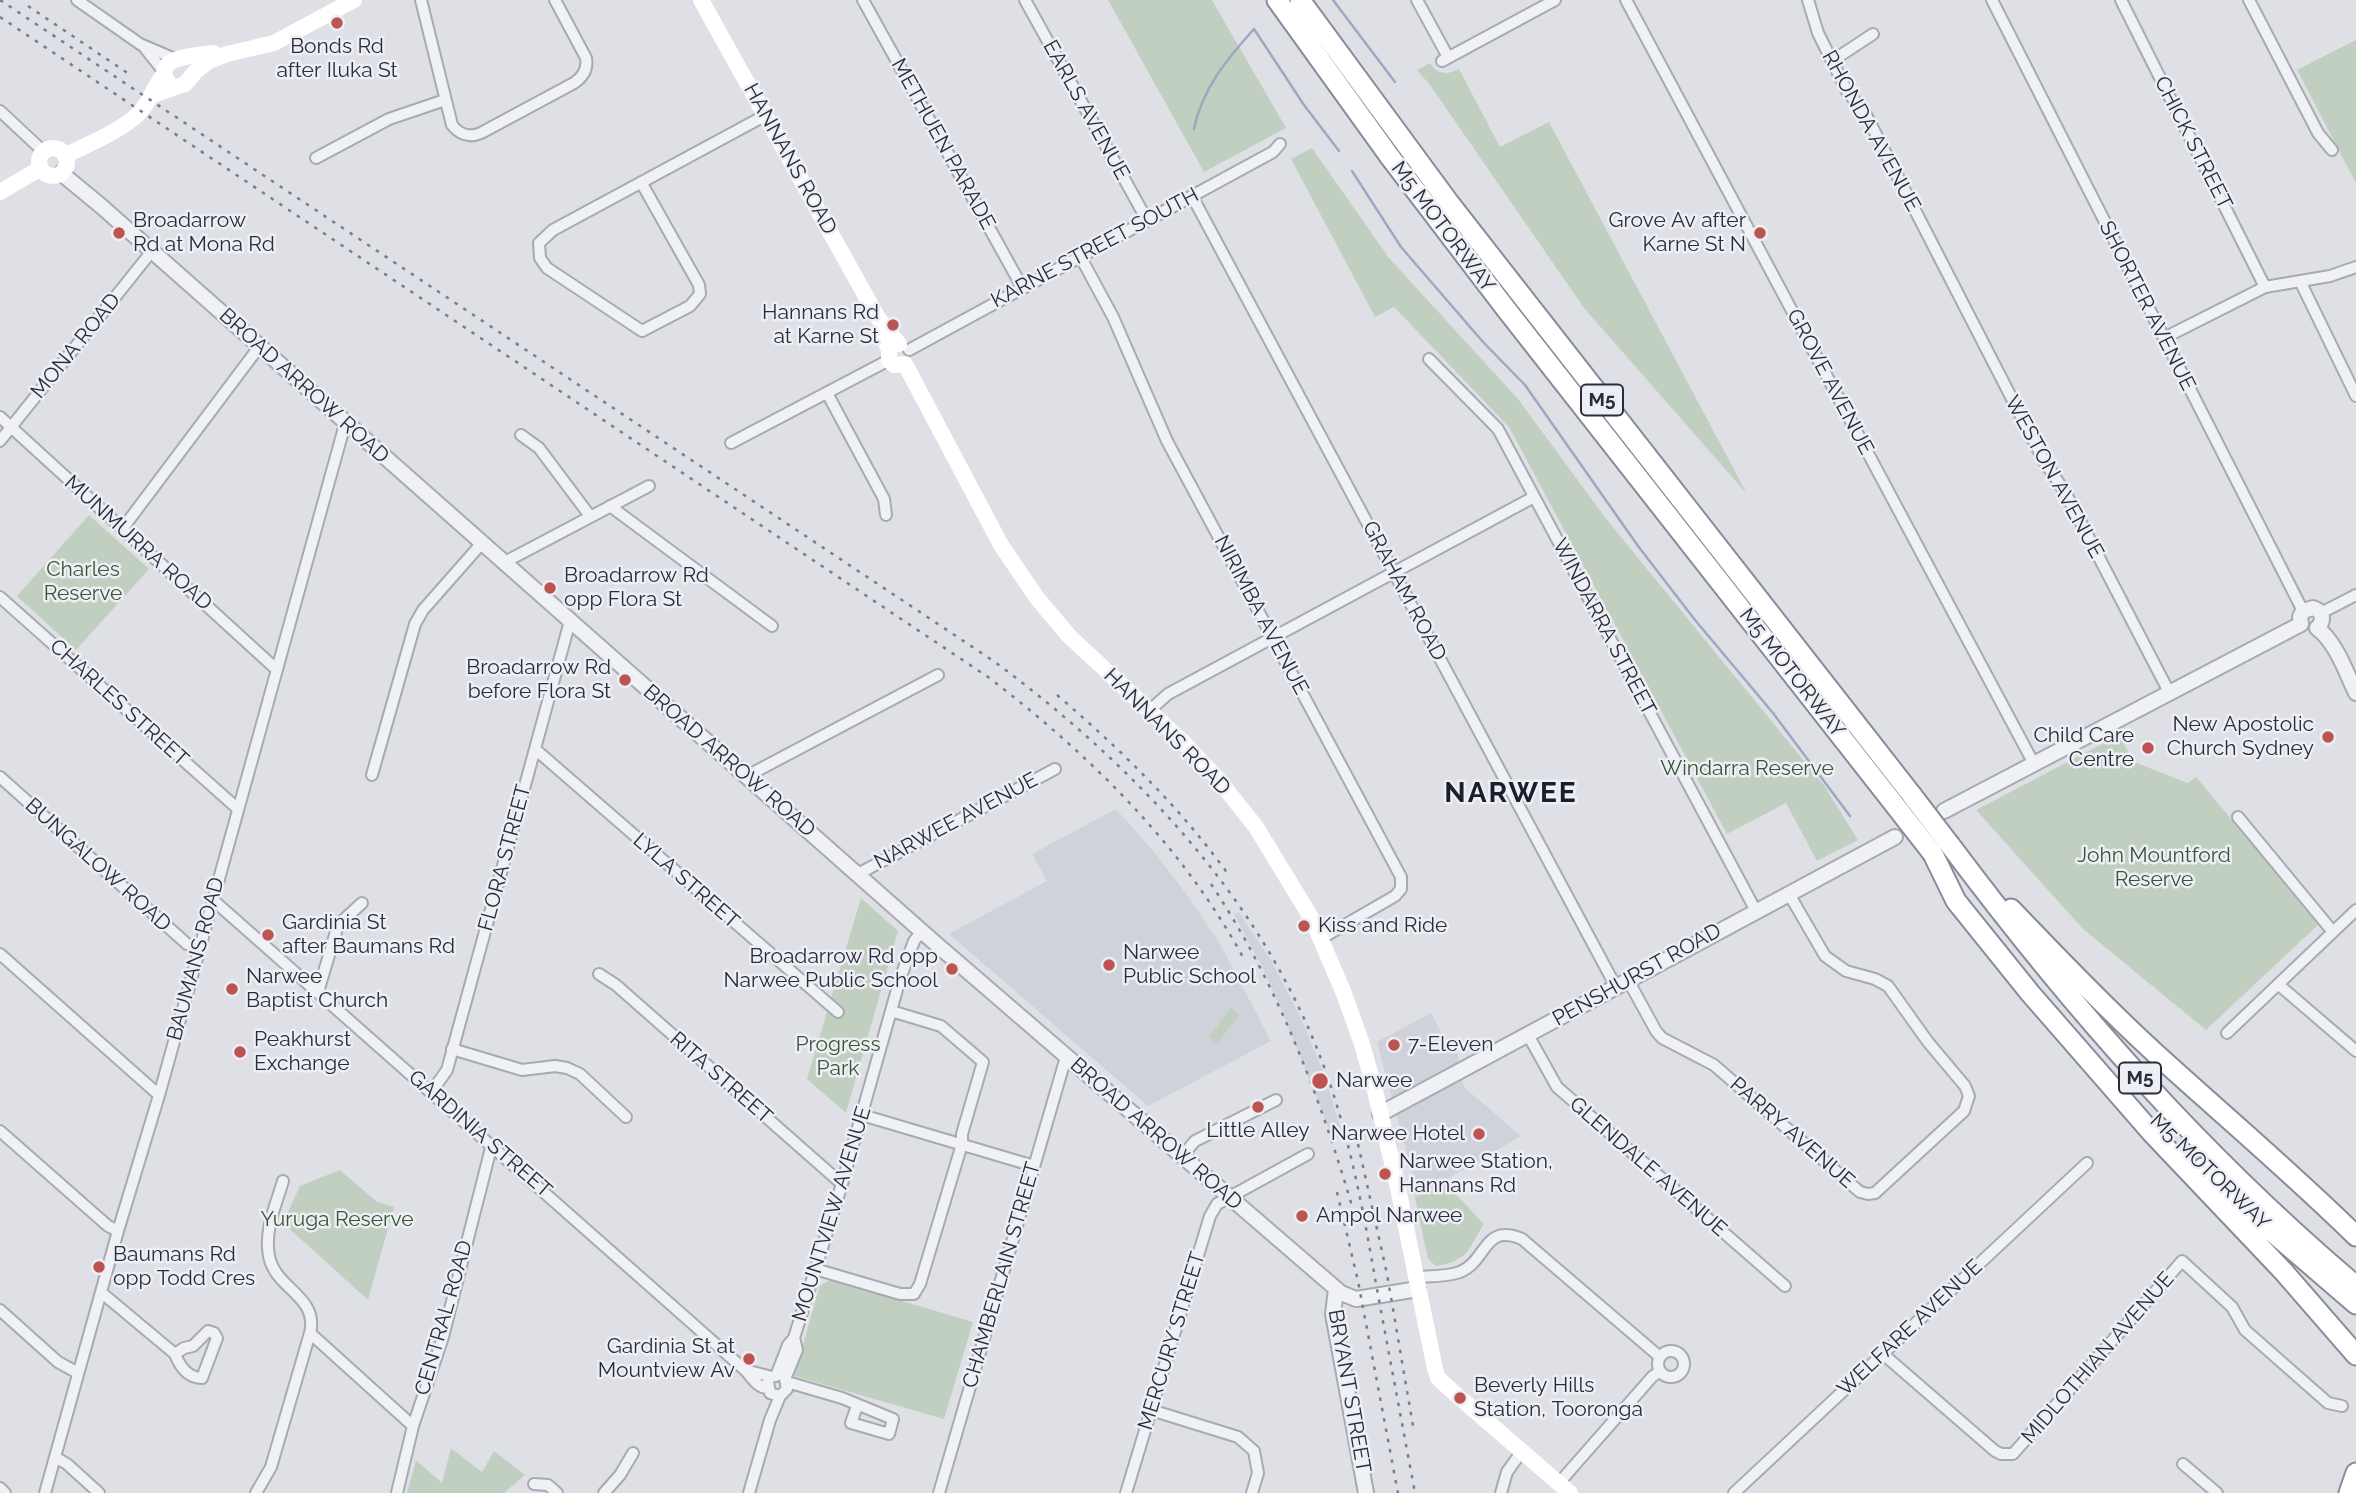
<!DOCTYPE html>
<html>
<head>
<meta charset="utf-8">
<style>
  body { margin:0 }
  canvas { display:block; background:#dee0e6 }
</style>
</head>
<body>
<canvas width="2356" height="1493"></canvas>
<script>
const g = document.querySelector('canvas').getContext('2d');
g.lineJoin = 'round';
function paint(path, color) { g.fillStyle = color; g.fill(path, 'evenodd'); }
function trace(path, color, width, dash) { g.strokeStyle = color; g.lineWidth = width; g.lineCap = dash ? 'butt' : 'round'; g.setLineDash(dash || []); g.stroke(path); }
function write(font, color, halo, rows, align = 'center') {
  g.font = font + ' Raleway,sans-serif'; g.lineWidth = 5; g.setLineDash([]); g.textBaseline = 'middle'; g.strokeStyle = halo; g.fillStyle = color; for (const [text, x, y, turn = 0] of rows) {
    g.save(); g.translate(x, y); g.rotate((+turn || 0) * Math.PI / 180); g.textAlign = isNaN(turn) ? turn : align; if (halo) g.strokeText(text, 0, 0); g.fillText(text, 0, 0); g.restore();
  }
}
const built = new Path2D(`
  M 1116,809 L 1155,853 L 1190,899 L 1220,944 L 1271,1041 L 1148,1106 L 949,934 L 1047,881 L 1032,854 Z
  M 1239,912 L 1270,959 L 1300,1016 L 1323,1071 L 1343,1136 L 1333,1139 L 1281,1009 L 1261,964 L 1234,915 Z
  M 1431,1013 L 1446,1041 L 1450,1040 L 1458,1056 L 1464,1087 L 1521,1136 L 1415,1198 L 1412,1173 L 1377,1042 Z`);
const green = new Path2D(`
  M 1108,0 L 1212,0 L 1286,128 L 1204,172 Z
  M 2356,40 L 2356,183 L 2297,70 Z
  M 1430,63 C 1438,75 1447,75 1459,69 L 1500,147 L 1549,122 L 1747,494 L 1584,308 L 1430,85 L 1417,70 Z
  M 1312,148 L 1389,258 L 1518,399 L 1607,520 L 1823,784 L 1858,840 L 1817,861 L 1786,803 L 1727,834 L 1509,427 L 1394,307 L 1375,317 L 1291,159 Z
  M 89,515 L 149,569 L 76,650 L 17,596 Z
  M 2119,735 L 2134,762 L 2188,783 L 2196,777 L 2319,924 L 2206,1030 L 2083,929 L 1976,810 Z
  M 861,898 L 898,931 L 846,1113 L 807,1079 Z
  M 1231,1008 L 1239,1015 L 1217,1044 L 1209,1037 Z
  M 340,1170 L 377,1202 L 394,1207 L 368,1300 L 283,1223 L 300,1186 Z
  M 1444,1182 L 1484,1224 C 1468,1249 1469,1261 1436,1266 L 1428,1259 L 1415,1198 Z
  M 831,1280 L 973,1322 L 944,1419 L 794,1376 L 820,1285 Z
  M 451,1448 L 482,1472 L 494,1451 L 525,1475 L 504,1493 L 407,1493 L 416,1460 L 442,1483 Z`);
const stream = new Path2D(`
  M 1333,0 L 1395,82
  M 1194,129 C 1202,89 1227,59 1254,29 L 1304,105 L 1339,151
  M 1352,171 L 1401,247 L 1483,342 L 1525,385 L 1638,546 L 1695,620 L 1773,713 L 1850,816`);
const minor = new Path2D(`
  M 77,0 L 140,44 L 175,59
  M 421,0 L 452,125 C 460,135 469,138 481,133 L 574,83 C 583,77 588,69 586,58 L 555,0
  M 863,0 L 1022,287
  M 1025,0 L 1147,220
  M 1417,0 L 1448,57
  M 1626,0 L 2034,764
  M 1808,0 L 1818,33 L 1847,91 L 1865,113 L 2044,461 L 2065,492 L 2169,692
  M 1992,0 L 2303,611
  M 2121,0 L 2265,287
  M 2249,0 L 2318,133 L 2332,150
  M 144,47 L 164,72
  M 1442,61 L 1555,0
  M 1832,61 L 1873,34
  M 0,111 L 44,152
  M 316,158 L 389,119 L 445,100
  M 641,182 L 699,285 L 700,294 L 690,306 L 642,331 L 547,268 L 540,258 L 539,243 L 553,230 L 766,115
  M 1192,196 L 1616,987
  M 1080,256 L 1113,317 L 1167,441 L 1401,877 L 1401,889 L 1395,896 L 1322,938
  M 2300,281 L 2356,396
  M 2164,338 L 2265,287 L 2330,276 L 2356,267
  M 909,350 L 1273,152 L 1280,144
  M 1429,359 L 1498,429 L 1756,911
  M 827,393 L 884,499 L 886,515
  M 0,417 L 276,669
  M 521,435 L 539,448 L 590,516
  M 0,441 L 152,251
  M 731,443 L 889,360
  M 610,506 L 772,626
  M 123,528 L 259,347
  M 503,563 L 649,486
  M 0,597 L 238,809
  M 2321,613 L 2356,595
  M 1149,711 L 1168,694 L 1534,497
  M 535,749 L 838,1012
  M 372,775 L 415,624 L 423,610 L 482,543
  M 747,776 L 938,675
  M 0,777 L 187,944 L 200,948
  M 2238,817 L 2333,932
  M 858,874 L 1055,769
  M 213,900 L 745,1370 C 752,1377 757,1388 768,1388
  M 0,954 L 159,1095
  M 599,974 L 616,985 L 842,1184
  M 1628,980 L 1656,1031 L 1662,1038 L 1714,1065 L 1860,1192 L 1868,1194 L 1875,1193 L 1964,1111 L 1969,1096 L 1965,1086 L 1928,1042 L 1888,986 L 1875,979 L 1846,971 L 1825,956 L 1789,894
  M 2279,985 L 2356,1051
  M 318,992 L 338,925 L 362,903
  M 2227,1033 L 2356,910
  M 1528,1035 L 1557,1087 L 1785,1286
  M 452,1049 L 522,1070 L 555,1066 L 567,1068 L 580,1074 L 626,1117
  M 432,1091 L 447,1070 L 570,621
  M 862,1115 L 1034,1166
  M 0,1131 L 108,1226 L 118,1231
  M 1182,1156 L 1195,1141 L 1276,1100
  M 283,1181 C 276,1205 264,1230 269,1256 C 275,1289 319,1296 310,1333 L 413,1426
  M 815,1269 L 900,1294 L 914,1294 L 920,1284 L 962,1144 L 962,1134 L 983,1062 L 941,1026 L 891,1011
  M 1416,1277 C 1430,1276 1447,1277 1460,1272 C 1488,1260 1483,1223 1522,1239 L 1660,1357
  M 102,1293 L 175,1354 L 184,1348 L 193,1346 L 208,1331 L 214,1333 L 217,1338 L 202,1378 C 188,1378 180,1367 175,1354
  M 0,1310 L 58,1362 L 78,1373
  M1658 1364a13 13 0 1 1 26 0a13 13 0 1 1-26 0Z
  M 1883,1354 L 1995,1451 L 2001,1454 L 2013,1454 L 2182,1261 L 2232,1307 L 2245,1330 L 2328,1403 L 2342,1406
  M 745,1370 L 772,1377
  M 776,1376 L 788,1345 L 794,1338 L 842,1184 L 900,979 L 914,941 L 922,931
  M 785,1379 L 797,1350 L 794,1338
  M 768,1382 L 770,1393 L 780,1396
  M 787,1382 L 842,1398 L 893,1419 L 889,1434 L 851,1423 L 857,1406
  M 1151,1410 L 1238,1437 L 1254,1451 L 1258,1473 L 1252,1493
  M 55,1457 L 67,1464 L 99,1493
  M 2183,1464 L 2217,1493
  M 1559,1483 L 1652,1377 L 1660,1371
  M 534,1484 L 548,1485 L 557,1493
  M 0,1488 L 5,1493
  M 45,1493 L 118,1231 L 160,1092 L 345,424
  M 256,1493 L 271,1467 L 310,1333
  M 397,1493 L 413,1426 L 443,1337 L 492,1144
  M 604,1493 L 620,1475 L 633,1453
  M 749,1493 L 770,1420 L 780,1396 L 787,1389 L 785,1379
  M 939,1493 L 1066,1057
  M 1126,1493 L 1210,1216 L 1217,1204 L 1308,1154
  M 1501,1493 L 1507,1472 L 1522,1451
  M 1734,1493 L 2087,1163`);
const tertiary = new Path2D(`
  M 61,173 L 101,206 L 935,943 L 1341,1293 L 1356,1299 L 1418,1289
  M 2301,624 L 2300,617 L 2303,611 L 2313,608 C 2323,611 2325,621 2317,628
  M 2317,628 C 2336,642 2346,672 2356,693
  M 1944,811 L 2301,624
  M 1380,1114 L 1895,837
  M 1336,1289 L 1333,1314 L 1366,1493`);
const secondary = new Path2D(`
  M 701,0 L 878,318 L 899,344
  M 168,82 C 152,56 198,55 214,53
  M 153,95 L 185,84 L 196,71 L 209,61 L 227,54 L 274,43 L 354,0
  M39 162a14 14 0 1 1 28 0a14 14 0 1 1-28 0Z
  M 65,156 C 88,144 124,130 141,111 C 151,99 155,85 164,74
  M 0,192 L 41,168
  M 881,330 L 889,350 L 889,360 L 894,365 L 905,364
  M 905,364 L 1001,545 L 1037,598 L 1069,636 L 1181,740 L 1217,778 L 1256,827 L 1312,919 L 1343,991 L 1362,1044 L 1375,1091 L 1398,1188 L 1435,1369 L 1438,1378 L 1452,1391 L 1570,1493`);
const motorway = new Path2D(`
  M 1277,0 L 1390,157 L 1506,309 L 1894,804
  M 1300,0 L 1447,200 L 1911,794
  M 1950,845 C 2072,1008 2200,1154 2356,1286
  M 1933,854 L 1956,901 L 2030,993 L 2152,1133 L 2283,1271 L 2356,1355
  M 2011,909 C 2058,958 2105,1007 2155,1053 C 2222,1114 2291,1172 2356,1236
  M 2203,1168 L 2256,1218 L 2356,1304
  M 2349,1493 L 2356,1473`);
const rail = new Path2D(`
  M 0,0 L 995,662 C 1143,772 1276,914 1333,1093 C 1353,1155 1365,1220 1376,1284 C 1389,1354 1402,1423 1415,1493
  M 28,6 L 129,74
  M 0,17 L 988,677 C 1090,755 1182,845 1244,959
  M 1057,695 C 1121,750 1179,806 1228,874
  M 1211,884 C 1276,981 1319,1094 1352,1206
  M 1358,1144 L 1387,1274 L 1413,1426
  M 1337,1192 L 1358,1281 L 1398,1493`);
const motorwayBridge = new Path2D(`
  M 1911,794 L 1950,845
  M 1894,804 L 1933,854`);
const markers = [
  [337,23,7,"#bd5451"],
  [119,233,7,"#bd5451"],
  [1760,233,7,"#bd5451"],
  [893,325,7,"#bd5451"],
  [550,588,7,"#bd5451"],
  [625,680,7,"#bd5451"],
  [2328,737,7,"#bd5451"],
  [2148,748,7,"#bd5451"],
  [1304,926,7,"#bd5451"],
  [268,935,7,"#bd5451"],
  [1109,965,7,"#bd5451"],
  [952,969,7,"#bd5451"],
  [232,989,7,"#bd5451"],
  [1394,1045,7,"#bd5451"],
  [240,1052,7,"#bd5451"],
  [1320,1081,9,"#bd5451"],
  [1258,1107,7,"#bd5451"],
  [1479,1134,7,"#bd5451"],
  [1385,1174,7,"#bd5451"],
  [1302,1216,7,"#bd5451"],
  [99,1267,7,"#bd5451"],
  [749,1359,7,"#bd5451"],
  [1460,1398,7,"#bd5451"]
];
const shields = [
  [1602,400,42],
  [2140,1078,42]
];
const shieldNames = [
  ["M5",1602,400],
  ["M5",2140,1078]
];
const poiNames = [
  ["Bonds Rd",337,47,"center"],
  ["after Iluka St",337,71,"center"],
  ["Broadarrow",133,221],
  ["Rd at Mona Rd",133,245],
  ["Grove Av after",1746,221,"right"],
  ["Karne St N",1746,245,"right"],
  ["Hannans Rd",879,313,"right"],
  ["at Karne St",879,337,"right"],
  ["Broadarrow Rd",564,576],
  ["opp Flora St",564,600],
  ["Broadarrow Rd",611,668,"right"],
  ["before Flora St",611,692,"right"],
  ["New Apostolic",2314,725,"right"],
  ["Church Sydney",2314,749,"right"],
  ["Child Care",2134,736,"right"],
  ["Centre",2134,760,"right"],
  ["Gardinia St",282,923],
  ["after Baumans Rd",282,947],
  ["Kiss and Ride",1318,926],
  ["Narwee",1123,953],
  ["Public School",1123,977],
  ["Broadarrow Rd opp",938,957,"right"],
  ["Narwee Public School",938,981,"right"],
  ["Narwee",246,977],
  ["Baptist Church",246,1001],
  ["Peakhurst",254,1040],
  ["Exchange",254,1064],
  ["7-Eleven",1408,1045],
  ["Narwee",1336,1081],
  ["Little Alley",1258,1131,"center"],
  ["Narwee Hotel",1465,1134,"right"],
  ["Narwee Station,",1399,1162],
  ["Hannans Rd",1399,1186],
  ["Ampol Narwee",1316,1216],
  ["Baumans Rd",113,1255],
  ["opp Todd Cres",113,1279],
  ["Gardinia St at",735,1347,"right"],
  ["Mountview Av",735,1371,"right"],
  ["Beverly Hills",1474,1386],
  ["Station, Tooronga",1474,1410]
];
const streetNames = [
  ["EARLS AVENUE",1086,110,61],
  ["RHONDA AVENUE",1871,131,61],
  ["CHICK STREET",2193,143,63],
  ["METHUEN PARADE",943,144,61],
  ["HANNANS ROAD",790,159,61],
  ["M5 MOTORWAY",1443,227,53],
  ["KARNE STREET SOUTH",1095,248,-28],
  ["SHORTER AVENUE",2147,306,63],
  ["MONA ROAD",76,346,-51],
  ["GROVE AVENUE",1830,382,62],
  ["BROAD ARROW ROAD",304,386,42],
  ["WESTON AVENUE",2054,477,61],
  ["MUNMURRA ROAD",138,543,42],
  ["GRAHAM ROAD",1404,591,62],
  ["NIRIMBA AVENUE",1261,615,62],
  ["WINDARRA STREET",1604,627,62],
  ["M5 MOTORWAY",1792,673,52],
  ["CHARLES STREET",119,703,42],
  ["HANNANS ROAD",1167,732,45],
  ["BROAD ARROW ROAD",729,761,41],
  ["NARWEE AVENUE",956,821,-28],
  ["FLORA STREET",505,858,-75],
  ["BUNGALOW ROAD",98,865,42],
  ["LYLA STREET",686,881,41],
  ["BAUMANS ROAD",196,959,-75],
  ["PENSHURST ROAD",1637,975,-29],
  ["RITA STREET",721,1078,41],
  ["PARRY AVENUE",1792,1133,41],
  ["GARDINIA STREET",480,1134,41],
  ["BROAD ARROW ROAD",1156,1134,41],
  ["GLENDALE AVENUE",1648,1167,41],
  ["M5 MOTORWAY",2210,1172,44],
  ["MOUNTVIEW AVENUE",832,1214,-73],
  ["CHAMBERLAIN STREET",1002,1275,-74],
  ["CENTRAL ROAD",444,1318,-74],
  ["WELFARE AVENUE",1910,1328,-43],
  ["MERCURY STREET",1172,1341,-73],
  ["MIDLOTHIAN AVENUE",2098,1358,-49],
  ["BRYANT STREET",1349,1391,80]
];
const parkNames = [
  ["Charles",83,570],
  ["Reserve",83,594],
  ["Windarra Reserve",1747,769],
  ["John Mountford",2154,856],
  ["Reserve",2154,880],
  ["Progress",838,1045],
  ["Park",838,1069],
  ["Yuruga Reserve",337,1220]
];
const districtNames = [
  ["NARWEE",1511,794]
];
paint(built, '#d0d2da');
paint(green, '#c1cfc0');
trace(stream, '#9da8c2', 2.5);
trace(minor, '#a8aab3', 14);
trace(tertiary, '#a8aab3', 18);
trace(motorway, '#878b9b', 23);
trace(minor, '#f0f1f5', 10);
trace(tertiary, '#f0f1f5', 14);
trace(secondary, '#fff', 16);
trace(motorway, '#fff', 19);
trace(rail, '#797d8d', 2.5, [3.5, 7]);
trace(motorwayBridge, '#878b9b', 23, []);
trace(motorwayBridge, '#fff', 19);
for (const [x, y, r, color] of markers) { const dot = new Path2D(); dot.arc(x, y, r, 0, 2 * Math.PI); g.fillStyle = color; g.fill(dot); trace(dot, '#edeff4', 2.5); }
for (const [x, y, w] of shields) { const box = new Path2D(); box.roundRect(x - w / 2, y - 15.5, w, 31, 5); g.fillStyle = '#edeff4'; g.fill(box); trace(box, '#292c3b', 2); }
write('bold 19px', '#292c3b', null, shieldNames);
write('21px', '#292c3b', '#edeff4', poiNames, 'left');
write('21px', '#292c3b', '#edeff4', streetNames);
write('21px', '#385538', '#edeff4', parkNames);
g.letterSpacing = '2px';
write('bold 28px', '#1b1e2c', '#edeff4', districtNames);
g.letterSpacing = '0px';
</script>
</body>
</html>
